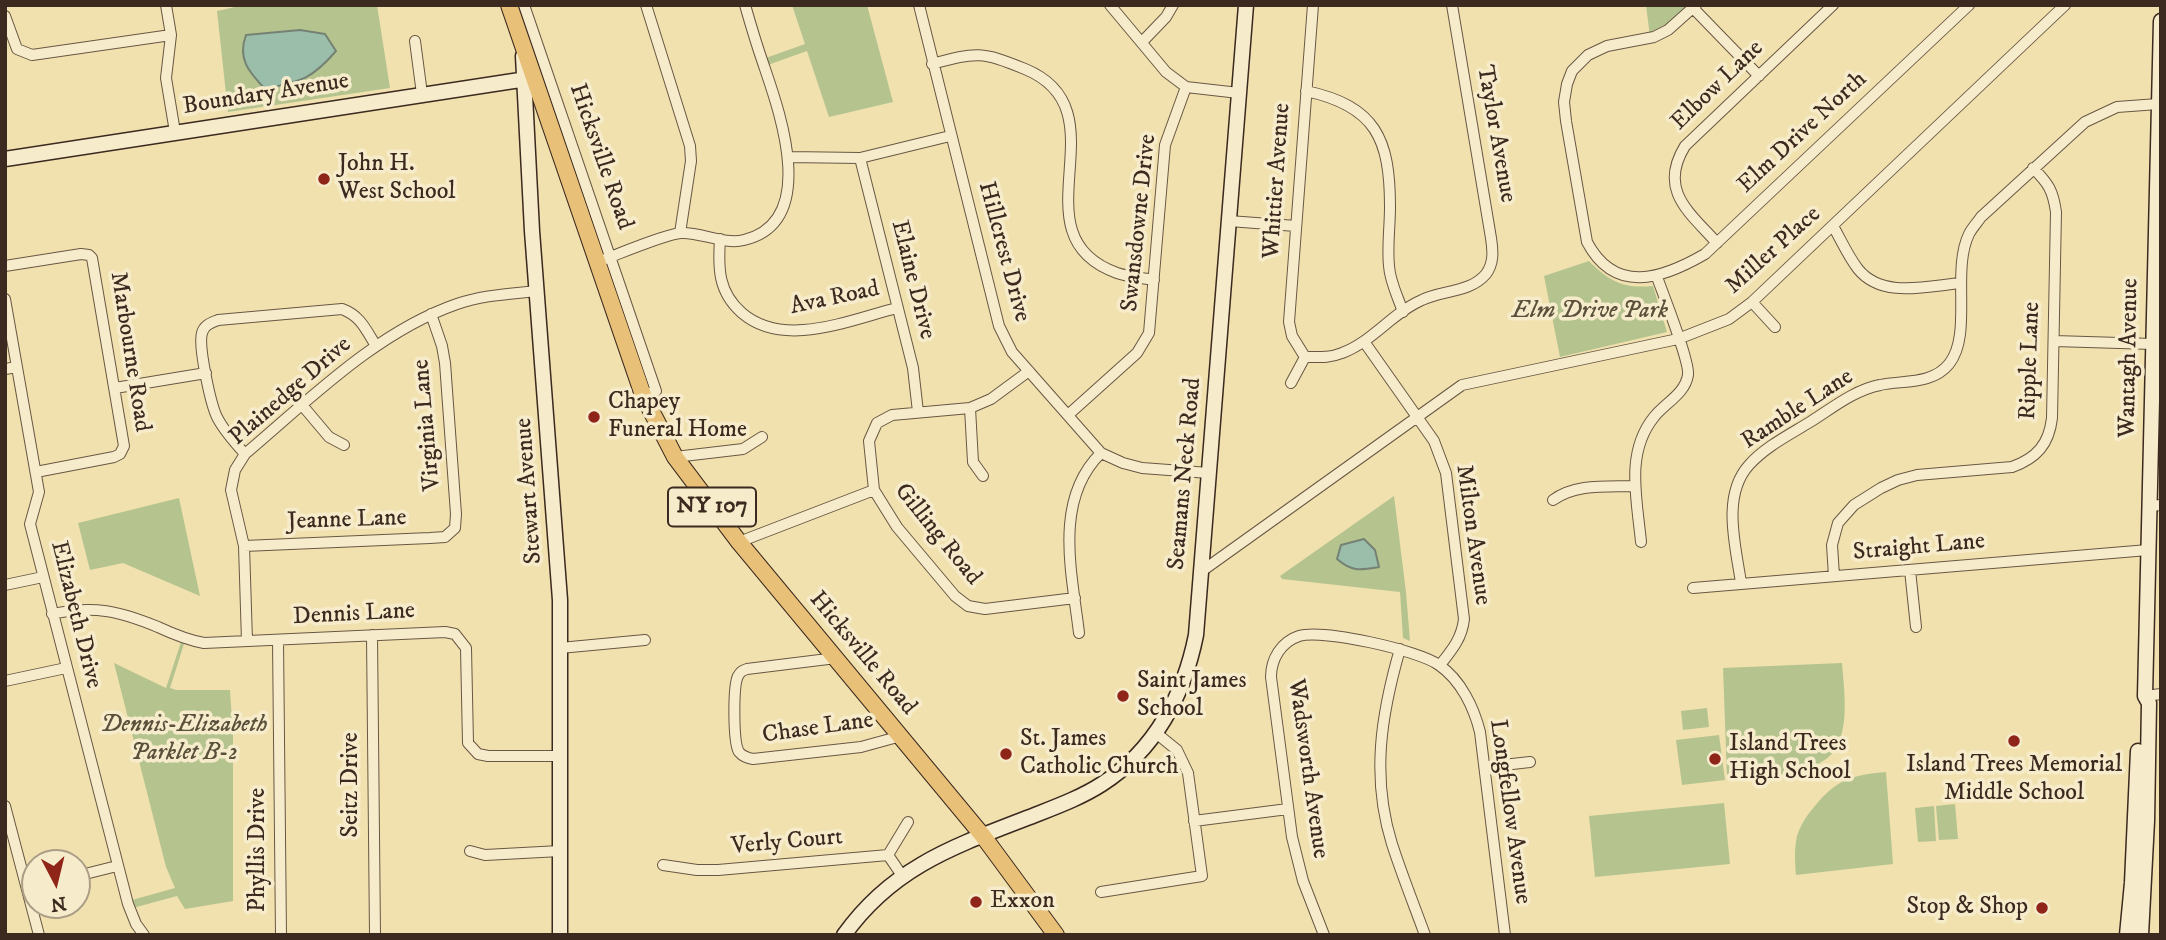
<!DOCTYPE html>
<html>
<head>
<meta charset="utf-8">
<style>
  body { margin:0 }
  #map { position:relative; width:2166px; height:940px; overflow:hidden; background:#f1e1af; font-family:"IM FELL DW Pica",serif }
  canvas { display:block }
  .frame { position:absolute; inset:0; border:7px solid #3c291f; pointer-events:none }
  .north { position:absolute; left:21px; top:849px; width:70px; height:70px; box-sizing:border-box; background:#f6eccb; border:2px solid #ac9e86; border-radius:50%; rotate:173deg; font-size:19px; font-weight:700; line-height:28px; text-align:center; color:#3c291f }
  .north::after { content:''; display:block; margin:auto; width:24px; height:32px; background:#8f2418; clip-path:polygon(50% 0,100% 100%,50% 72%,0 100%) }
</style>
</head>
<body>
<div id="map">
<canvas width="2166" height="940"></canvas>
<div class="frame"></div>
<div class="north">N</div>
</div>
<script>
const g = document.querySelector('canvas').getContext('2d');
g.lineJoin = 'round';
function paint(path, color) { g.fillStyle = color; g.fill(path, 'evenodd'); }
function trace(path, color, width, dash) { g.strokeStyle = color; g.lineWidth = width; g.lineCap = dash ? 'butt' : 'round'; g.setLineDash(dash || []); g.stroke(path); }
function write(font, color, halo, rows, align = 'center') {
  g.font = font + ' "IM FELL DW Pica",serif'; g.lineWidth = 7; g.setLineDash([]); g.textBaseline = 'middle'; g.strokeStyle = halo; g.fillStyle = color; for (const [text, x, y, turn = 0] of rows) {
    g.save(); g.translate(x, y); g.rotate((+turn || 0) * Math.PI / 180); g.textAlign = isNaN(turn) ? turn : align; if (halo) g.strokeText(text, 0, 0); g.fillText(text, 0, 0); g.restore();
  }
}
const green = new Path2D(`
  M 244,5 L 377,5 L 390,88 L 228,112 L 217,11 Z
  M 792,5 L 867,5 L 893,102 L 829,117 L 807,51 L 765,66 L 763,59 L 805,44 Z
  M 1646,5 L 1693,5 L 1668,28 L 1650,37 Z
  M 1589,261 C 1609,281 1623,289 1653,286 L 1667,332 L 1560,357 L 1544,276 Z
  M 1394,496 L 1406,592 L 1410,641 L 1403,638 L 1400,592 L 1282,579 L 1280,576 Z
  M 179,498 L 200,596 L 123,563 L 90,570 L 78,523 Z
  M 181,642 L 184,644 L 170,688 L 176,690 L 230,690 L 233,735 L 233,901 L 185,909 L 177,896 L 133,908 L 132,900 L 175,888 L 166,867 L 114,663 L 166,688 Z
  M 1842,663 C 1844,688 1848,716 1840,740 C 1827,779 1760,776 1727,777 L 1723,668 Z
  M 1707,708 L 1709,727 L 1683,730 L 1681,711 Z
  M 1719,735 L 1725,780 L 1682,785 L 1676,740 Z
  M 1886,772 L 1893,864 L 1796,875 C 1795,862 1794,849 1797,836 C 1800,826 1807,815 1814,807 C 1836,780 1851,775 1886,772 Z
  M 1724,803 L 1730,864 L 1595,877 L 1589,816 Z
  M 1955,804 L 1958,839 L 1939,840 L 1936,806 Z
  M 1934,806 L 1936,841 L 1918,842 L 1915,808 Z`);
const water = new Path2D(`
  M 300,30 L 325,34 L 336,51 C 311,80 301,81 265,89 C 249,72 237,59 246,35 Z
  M 1364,539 L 1375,550 L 1379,567 C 1360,570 1352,572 1337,559 L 1341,545 Z`);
const street = new Path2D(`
  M 166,5 L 171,35 L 166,78 L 175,132
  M 524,5 L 656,391 L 643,395
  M 646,5 L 690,146 L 691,161 L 680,233
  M 919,5 L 999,326 L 1012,352 L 1101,453 L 1123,463 L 1142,468 L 1209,473
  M 1110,5 L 1166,72 L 1186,87 L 1239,93
  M 1696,5 L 1668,30 L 1654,37 L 1607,46 L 1588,55 L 1572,71 L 1567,84 L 1564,102 L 1566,121 L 1587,242 C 1615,295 1662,279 1705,254 L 1969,5
  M 1693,8 L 1759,76
  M 5,16 L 17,49 L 32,55 L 171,35
  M 415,41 L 422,94
  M 1142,42 L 1166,17 L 1173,5
  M 932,64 C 977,52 981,51 1025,69 C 1127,111 1011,235 1117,273 C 1129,277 1142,278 1154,280
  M 1306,91 C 1376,106 1390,139 1390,207 C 1390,227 1387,246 1389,266 C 1390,282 1398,297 1403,312
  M 789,157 L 860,158 L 950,136
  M 860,158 L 913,368 L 918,412
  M 1229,221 L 1296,226
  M 1833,226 C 1841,240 1848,256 1858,269 C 1882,299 1927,286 1961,283
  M 720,239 C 718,268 718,292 742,313 C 784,349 849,320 897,308
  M 1717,243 C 1689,212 1658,190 1685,146 L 1833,5
  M 605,259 C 621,253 666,234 681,233 C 701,232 724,245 744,240 C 819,222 780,113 764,66 C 757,46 751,26 745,5
  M 5,266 L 81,254 L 89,255 L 92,258 L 124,446 L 120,454 L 114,457 L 36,472
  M 5,299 L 39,492 L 30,524 L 128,904 L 136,924 L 144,935
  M 1752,302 L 1775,327
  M 2054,341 L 2153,344
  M 1365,343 L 1434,441 L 1446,473 L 1464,619 C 1462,638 1452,650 1440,665
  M 1305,357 C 1318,357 1330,358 1342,353 C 1372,342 1392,313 1422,300 C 1442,290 1470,293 1486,274 C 1494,263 1493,251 1491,238 L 1452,5
  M 1305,357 L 1292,336 L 1289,322 L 1313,5
  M 5,369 L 17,367
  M 1029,371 L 991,399 L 970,408 L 892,415 L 877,423 L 869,441 L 874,490 L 897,527 L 955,596 L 968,606 L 985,609 L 1075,598
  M 1291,383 L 1305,357
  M 115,388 L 206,373
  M 302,405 L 329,437 L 344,445
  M 970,408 L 973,462 L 983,476
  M 1068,415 L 1137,353 L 1149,333 L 1165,145 L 1186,87
  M 245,454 C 235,443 225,432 218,419 C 211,407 198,346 202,333 C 204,325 211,323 218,320 L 342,309 C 361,316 366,330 376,346
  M 675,457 L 743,449 L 762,437
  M 1553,500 C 1576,483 1608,487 1635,486
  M 2150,506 L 2161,505
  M 739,542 L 874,490
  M 1641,542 C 1637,499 1625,453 1654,417 C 1665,403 1685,394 1688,375 C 1690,362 1663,294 1657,277
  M 244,546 L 430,538 L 445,537 L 455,528 L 456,514 L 445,363 L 442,346 L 431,314
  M 1910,570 L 1916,627
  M 1202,571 L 1462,385 L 1678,339 L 1729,319 L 1752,302 L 2065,5
  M 1834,576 L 1832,545 L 1838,523 L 1854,505 L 1881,488 L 1898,480 L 1917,475 L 2012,467 C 2037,458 2049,444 2052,418 L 2056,212 C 2053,191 2049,184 2033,168
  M 1741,583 C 1736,547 1721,496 1749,465 C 1765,447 1789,435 1810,422 C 1831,409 1854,390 1880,385 C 1903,380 1932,385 1949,364 C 1973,334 1951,271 1969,234 C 1972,228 1977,223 1981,217 L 2085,122 L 2117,107 L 2158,104
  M 5,585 L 43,577
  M 1693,588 L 2148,550
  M 52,614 C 94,605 119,611 158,627 C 173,634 187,640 204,643 L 445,632 L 455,634 L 466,648 L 468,743 L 478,754 L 488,756 L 560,756
  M 1079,633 C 1072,573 1053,500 1101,453
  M 372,635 L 375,935
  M 278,640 L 281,935
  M 247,641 L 244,546 L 231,490 L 235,470 L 245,454 C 309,400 376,332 457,304 C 483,295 510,294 536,291
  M 560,648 L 645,640
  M 1400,649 C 1381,715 1371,777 1392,844 C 1402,875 1414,905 1425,935
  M 836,658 L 747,669 C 742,671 741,671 738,676 C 733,686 733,743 739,752 C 743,757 748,758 753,759 L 861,747 L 901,736
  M 5,681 L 66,668
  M 2145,696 L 2161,694
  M 1485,767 L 1530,762
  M 5,806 L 39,935
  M 1194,821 L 1288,809
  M 470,851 L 485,855 L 560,851
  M 888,855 L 908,822
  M 663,865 L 697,870 L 718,870 L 888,855 L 903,877
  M 77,876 L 117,866
  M 1101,892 L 1202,876 L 1188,773 L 1177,750 L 1156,733
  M 1324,935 L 1303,881 L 1292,837 L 1271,677 C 1271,659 1281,642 1299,636 C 1323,629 1418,650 1439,665 C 1461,680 1474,708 1480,732 L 1505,935`);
const secondary = new Path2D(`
  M 523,56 L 532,231 L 560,600 L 560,935
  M 5,159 L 533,78
  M 844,935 C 894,865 958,845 1035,815 C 1058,806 1082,797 1102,784 C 1155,750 1184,695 1196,635 L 1246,5
  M 2127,935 L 2132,883 L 2138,751
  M 2141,935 L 2147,821 L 2149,703 L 2145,696 L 2161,21`);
const primary = new Path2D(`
  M 509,5 L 643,395 L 675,457 L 739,542 L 983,836 L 1056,935`);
const markers = [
  [324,179,7,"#8f2418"],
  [594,417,7,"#8f2418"],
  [1123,696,7,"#8f2418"],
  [2014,741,7,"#8f2418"],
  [1006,754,7,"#8f2418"],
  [1715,759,7,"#8f2418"],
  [976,902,7,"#8f2418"],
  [2042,908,7,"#8f2418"]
];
const shields = [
  [712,507,88]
];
const shieldNames = [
  ["NY 107",712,507]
];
const streetNames = [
  ["Elbow Lane",1718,86,-44],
  ["Boundary Avenue",266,95,-9],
  ["Elm Drive North",1803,133,-43],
  ["Taylor Avenue",1495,134,80],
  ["Hicksville Road",600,157,71],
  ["Whittier Avenue",1278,181,-86],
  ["Swansdowne Drive",1140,223,-84],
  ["Miller Place",1774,251,-42],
  ["Hillcrest Drive",1003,252,75],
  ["Elaine Drive",912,280,76],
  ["Ava Road",835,299,-12],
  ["Marbourne Road",129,352,81],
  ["Wantagh Avenue",2130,358,-89],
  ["Ripple Lane",2031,361,-88],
  ["Plainedge Drive",291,392,-41],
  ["Ramble Lane",1798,410,-33],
  ["Virginia Lane",428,425,-95],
  ["Seamans Neck Road",1186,474,-85],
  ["Stewart Avenue",530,491,-94],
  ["Jeanne Lane",347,521,-2],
  ["Gilling Road",937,535,51],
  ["Milton Avenue",1472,535,82],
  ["Straight Lane",1919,548,-5],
  ["Elizabeth Drive",75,615,76],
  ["Dennis Lane",354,615,-3],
  ["Hicksville Road",862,654,50],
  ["Chase Lane",818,729,-8],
  ["Wadsworth Avenue",1307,769,82],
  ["Seitz Drive",352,785,-90],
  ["Longfellow Avenue",1509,812,82],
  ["Verly Court",787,843,-5],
  ["Phyllis Drive",259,850,-90]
];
const poiNames = [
  ["John H.",338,165],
  ["West School",338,193],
  ["Chapey",608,403],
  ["Funeral Home",608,431],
  ["Saint James",1137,682],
  ["School",1137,710],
  ["St. James",1020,740],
  ["Catholic Church",1020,768],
  ["Island Trees",1729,745],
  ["High School",1729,773],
  ["Island Trees Memorial",2014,766,"center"],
  ["Middle School",2014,794,"center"],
  ["Exxon",990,902],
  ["Stop & Shop",2028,908,"right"]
];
const parkNames = [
  ["Elm Drive Park",1590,312],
  ["Dennis-Elizabeth",184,726],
  ["Parklet B-2",184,754]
];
paint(green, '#b5c48f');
paint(water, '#9bbeab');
trace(water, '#758273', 2);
trace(street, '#695743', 12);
trace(secondary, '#3c291f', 17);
trace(primary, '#3c291f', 18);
trace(street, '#f6eccb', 10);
trace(secondary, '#f6eccb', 14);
trace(primary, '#e8c078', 16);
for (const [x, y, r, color] of markers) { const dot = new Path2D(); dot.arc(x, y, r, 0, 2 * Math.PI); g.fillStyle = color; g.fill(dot); trace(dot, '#f6eccb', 2.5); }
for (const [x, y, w] of shields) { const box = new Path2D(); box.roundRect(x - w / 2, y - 19.5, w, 39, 5); g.fillStyle = '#f6eccb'; g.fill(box); trace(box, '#3c291f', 2); }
write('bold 23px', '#3c291f', null, shieldNames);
write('24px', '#3c291f', '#f6eccb', streetNames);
write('24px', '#3c291f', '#f6eccb', poiNames, 'left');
write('italic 24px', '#5a503b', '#f6eccb', parkNames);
</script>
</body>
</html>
